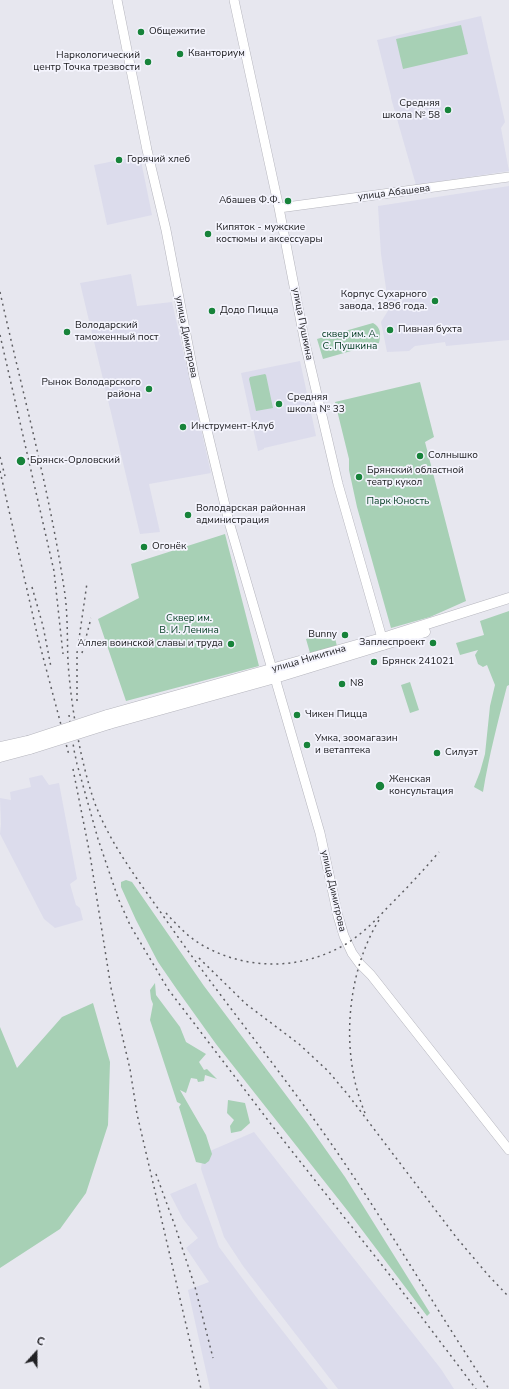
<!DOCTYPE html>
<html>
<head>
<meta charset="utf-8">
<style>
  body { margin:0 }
  #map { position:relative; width:509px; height:1389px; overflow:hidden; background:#e7e7ef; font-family:"Nunito Sans",sans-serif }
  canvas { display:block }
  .north { position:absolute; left:16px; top:1333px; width:40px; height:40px; -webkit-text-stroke:3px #f4f4fd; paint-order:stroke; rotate:21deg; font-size:11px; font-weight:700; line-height:16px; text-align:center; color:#212124 }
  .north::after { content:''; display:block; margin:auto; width:14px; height:18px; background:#212124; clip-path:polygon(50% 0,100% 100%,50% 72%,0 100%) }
</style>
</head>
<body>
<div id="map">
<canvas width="509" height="1389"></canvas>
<div class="north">С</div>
</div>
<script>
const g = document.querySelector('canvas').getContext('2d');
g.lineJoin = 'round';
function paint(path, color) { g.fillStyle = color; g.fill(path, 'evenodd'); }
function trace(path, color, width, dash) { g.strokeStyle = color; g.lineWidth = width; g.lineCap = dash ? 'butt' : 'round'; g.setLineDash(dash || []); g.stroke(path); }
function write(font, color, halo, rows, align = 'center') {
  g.font = font + ' "Nunito Sans",sans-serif'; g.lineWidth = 3.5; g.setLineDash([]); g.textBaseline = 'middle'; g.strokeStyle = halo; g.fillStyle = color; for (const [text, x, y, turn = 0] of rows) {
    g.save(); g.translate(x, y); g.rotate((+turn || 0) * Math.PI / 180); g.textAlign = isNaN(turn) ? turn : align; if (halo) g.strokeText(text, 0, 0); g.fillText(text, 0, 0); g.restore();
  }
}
const built = new Path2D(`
  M 481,16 L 505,122 L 501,128 L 509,171 L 416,185 L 391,98 L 391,96 L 377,40 Z
  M 140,156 L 152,215 L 107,225 L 94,165 Z
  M 509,186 L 509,340 L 446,346 L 445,342 L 415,346 L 409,351 L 387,352 L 381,322 L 389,309 L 381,254 L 378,206 Z
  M 131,274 L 137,306 L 172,302 L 211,473 L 149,484 L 160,532 L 140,534 L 80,283 Z
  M 300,361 L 316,436 L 264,448 L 264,449 L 258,451 L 241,373 Z
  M 42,775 L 49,785 L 59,783 L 77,879 L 70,884 L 76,905 L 80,908 L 83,920 L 55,928 L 44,919 L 0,834 L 1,824 L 0,798 L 11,800 L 10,792 L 31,787 L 29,778 Z
  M 254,1132 L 441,1369 L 454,1389 L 338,1389 L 243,1266 L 224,1237 L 201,1169 L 203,1154 Z
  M 196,1183 L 219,1247 L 260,1302 L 328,1389 L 210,1389 L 188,1290 L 209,1282 L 186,1248 L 198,1238 L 183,1219 L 170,1194 Z`);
const green = new Path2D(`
  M 461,25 L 468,54 L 403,69 L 396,39 Z
  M 373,323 C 381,327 381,335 379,343 L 323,359 L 317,339 Z
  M 265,374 L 266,375 L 273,408 L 256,411 L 249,379 L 250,377 Z
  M 420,382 L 434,437 L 425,442 L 466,601 L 430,617 L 391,628 L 357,507 L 349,470 L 349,459 L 335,402 Z
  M 225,534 L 259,666 L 126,701 L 98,619 L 139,598 L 131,564 Z
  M 509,611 L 509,685 L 507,686 C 498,721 489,756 483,792 L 474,787 L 480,772 L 485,754 L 490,706 L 495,685 L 487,665 L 483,667 L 478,664 L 475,655 L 478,650 L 460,655 L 456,643 L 484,635 L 480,621 Z
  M 333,631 L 337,646 L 310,653 L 306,639 Z
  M 410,682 L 419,710 L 410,713 L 401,685 Z
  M 126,880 L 132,882 L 204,986 L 307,1123 L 345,1177 L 430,1313 L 427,1316 L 347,1210 L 216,1044 L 178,991 L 158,962 L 136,920 L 121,887 L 121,882 Z
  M 155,983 L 156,995 L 180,1027 L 186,1042 L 206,1054 L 199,1062 L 204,1070 L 207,1069 L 217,1079 L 205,1075 L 204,1081 L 198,1082 L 197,1079 L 191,1078 L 186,1093 L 180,1090 L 206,1135 L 212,1154 L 209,1161 L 205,1164 L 196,1162 L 179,1107 L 181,1104 L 177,1102 L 150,1020 L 153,1004 L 151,999 L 150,990 Z
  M 93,1003 L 110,1062 L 108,1125 L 86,1193 L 60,1229 L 0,1268 L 0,1027 L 17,1068 L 62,1017 Z
  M 228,1100 L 245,1103 L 250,1123 L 241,1131 L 231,1133 L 230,1126 L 234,1120 L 227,1113 Z`);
const secondary = new Path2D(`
  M 117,0 L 147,150 L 166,230 L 194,376 L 229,522 L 272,669
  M 234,0 L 279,208 L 305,343 L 338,484 L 384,645
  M 279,208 L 509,177
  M 275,678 L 320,833 L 338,916 L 344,936 L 352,953 L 360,964 L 371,975 L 509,1150`);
const primary = new Path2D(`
  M 107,715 L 389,636 L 509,598
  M 109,724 L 275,678 L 425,632
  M 0,747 L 28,741
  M 0,757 L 30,749`);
const rail = new Path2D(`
  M 0,292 C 22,391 49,488 64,588 C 68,612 67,637 68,662 C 71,706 80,759 94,801 C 110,844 138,880 164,917 C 213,988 268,1055 318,1125 C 379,1210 431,1302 489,1389
  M 0,335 L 54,571 L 63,654
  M 0,457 L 5,476
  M 0,471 L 38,638 L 69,755
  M 32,587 L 43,626 L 51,667
  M 82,653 L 91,618
  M 77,701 L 77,653 L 87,583
  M 69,715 L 74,750 L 77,764 L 98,839 L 118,898 L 130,925 L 168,989 L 280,1136 L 389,1274 L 476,1389
  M 73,769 L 90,855 L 111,988 L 130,1069 L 137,1114 L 201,1389
  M 166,913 C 177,925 188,937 202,945 C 247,971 302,970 346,944 C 362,934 375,921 387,908 C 405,890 422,872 439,852
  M 199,958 L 246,1004 L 299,1044 L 328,1071 L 349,1096 L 456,1237 L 488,1275 L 509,1297
  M 365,1113 C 340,1054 346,974 379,920
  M 156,1174 L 175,1226 L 195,1287 L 213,1358`);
const primaryBridge = new Path2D(`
  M 28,741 L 107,715
  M 30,749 L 109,724`);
const markers = [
  [141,32,4,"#17833a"],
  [180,54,4,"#17833a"],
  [148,62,4,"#17833a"],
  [448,110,4,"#17833a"],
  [119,160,4,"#17833a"],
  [288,201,4,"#17833a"],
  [208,234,4,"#17833a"],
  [435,301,4,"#17833a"],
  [212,311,4,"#17833a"],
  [390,330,4,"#17833a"],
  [67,332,4,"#17833a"],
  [149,389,4,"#17833a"],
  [279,404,4,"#17833a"],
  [183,427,4,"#17833a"],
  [420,456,4,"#17833a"],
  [21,461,5,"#17833a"],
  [359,477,4,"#17833a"],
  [188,515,4,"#17833a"],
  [144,547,4,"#17833a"],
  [345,635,4,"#17833a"],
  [433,643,4,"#17833a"],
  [231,644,4,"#17833a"],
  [374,662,4,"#17833a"],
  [342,684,4,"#17833a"],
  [297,715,4,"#17833a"],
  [307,745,4,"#17833a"],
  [437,753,4,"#17833a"],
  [380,786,5,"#17833a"]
];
const poiNames = [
  ["Общежитие",149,32],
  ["Кванториум",188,54],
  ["Наркологический",140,56,"right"],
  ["центр Точка трезвости",140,68,"right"],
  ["Средняя",440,104,"right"],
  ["школа № 58",440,116,"right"],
  ["Горячий хлеб",127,160],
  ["Абашев Ф.Ф.",280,201,"right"],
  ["Кипяток - мужские",216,228],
  ["костюмы и аксессуары",216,240],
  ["Корпус Сухарного",427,295,"right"],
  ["завода, 1896 года.",427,307,"right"],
  ["Додо Пицца",220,311],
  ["Володарский",75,326],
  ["таможенный пост",75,338],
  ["Пивная бухта",398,330],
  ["Рынок Володарского",141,383,"right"],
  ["района",141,395,"right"],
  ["Средняя",287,398],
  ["школа № 33",287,410],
  ["Инструмент-Клуб",191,427],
  ["Солнышко",428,456],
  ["Брянск-Орловский",30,461],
  ["Брянский областной",367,471],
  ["театр кукол",367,483],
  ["Володарская районная",196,509],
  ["администрация",196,521],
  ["Огонёк",152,547],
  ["Bunny",337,635,"right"],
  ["Заплеспроект",425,643,"right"],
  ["Аллея воинской славы и труда",223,644,"right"],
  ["Брянск 241021",382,662],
  ["N8",350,684],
  ["Чикен Пицца",305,715],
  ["Умка, зоомагазин",315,739],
  ["и ветаптека",315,751],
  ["Силуэт",445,753],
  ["Женская",389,780],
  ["консультация",389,792]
];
const streetNames = [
  ["улица Абашева",394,193,-7],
  ["улица Пушкина",302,324,79],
  ["улица Димитрова",186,337,79],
  ["улица Никитина",309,659,-16],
  ["улица Димитрова",333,891,77]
];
const parkNames = [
  ["сквер им. А.",350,335],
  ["С. Пушкина",350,347],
  ["Парк Юность",398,502],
  ["Сквер им.",189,619],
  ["В. И. Ленина",189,631]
];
paint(built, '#dcdcec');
paint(green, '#a7d0b5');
trace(secondary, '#b6b6be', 10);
trace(primary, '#b6b6be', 11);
trace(secondary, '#fff', 9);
trace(primary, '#fff', 10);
trace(rail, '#5f5f63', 1.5, [2, 4]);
trace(primaryBridge, '#b6b6be', 11, []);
trace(primaryBridge, '#fff', 10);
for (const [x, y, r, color] of markers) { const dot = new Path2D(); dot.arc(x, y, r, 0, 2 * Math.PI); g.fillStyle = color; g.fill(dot); trace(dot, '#f4f4fd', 1.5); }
write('10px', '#212124', '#f4f4fd', poiNames, 'left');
write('10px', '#212124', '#f4f4fd', streetNames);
write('10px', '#003a1f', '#f4f4fd', parkNames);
</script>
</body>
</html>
